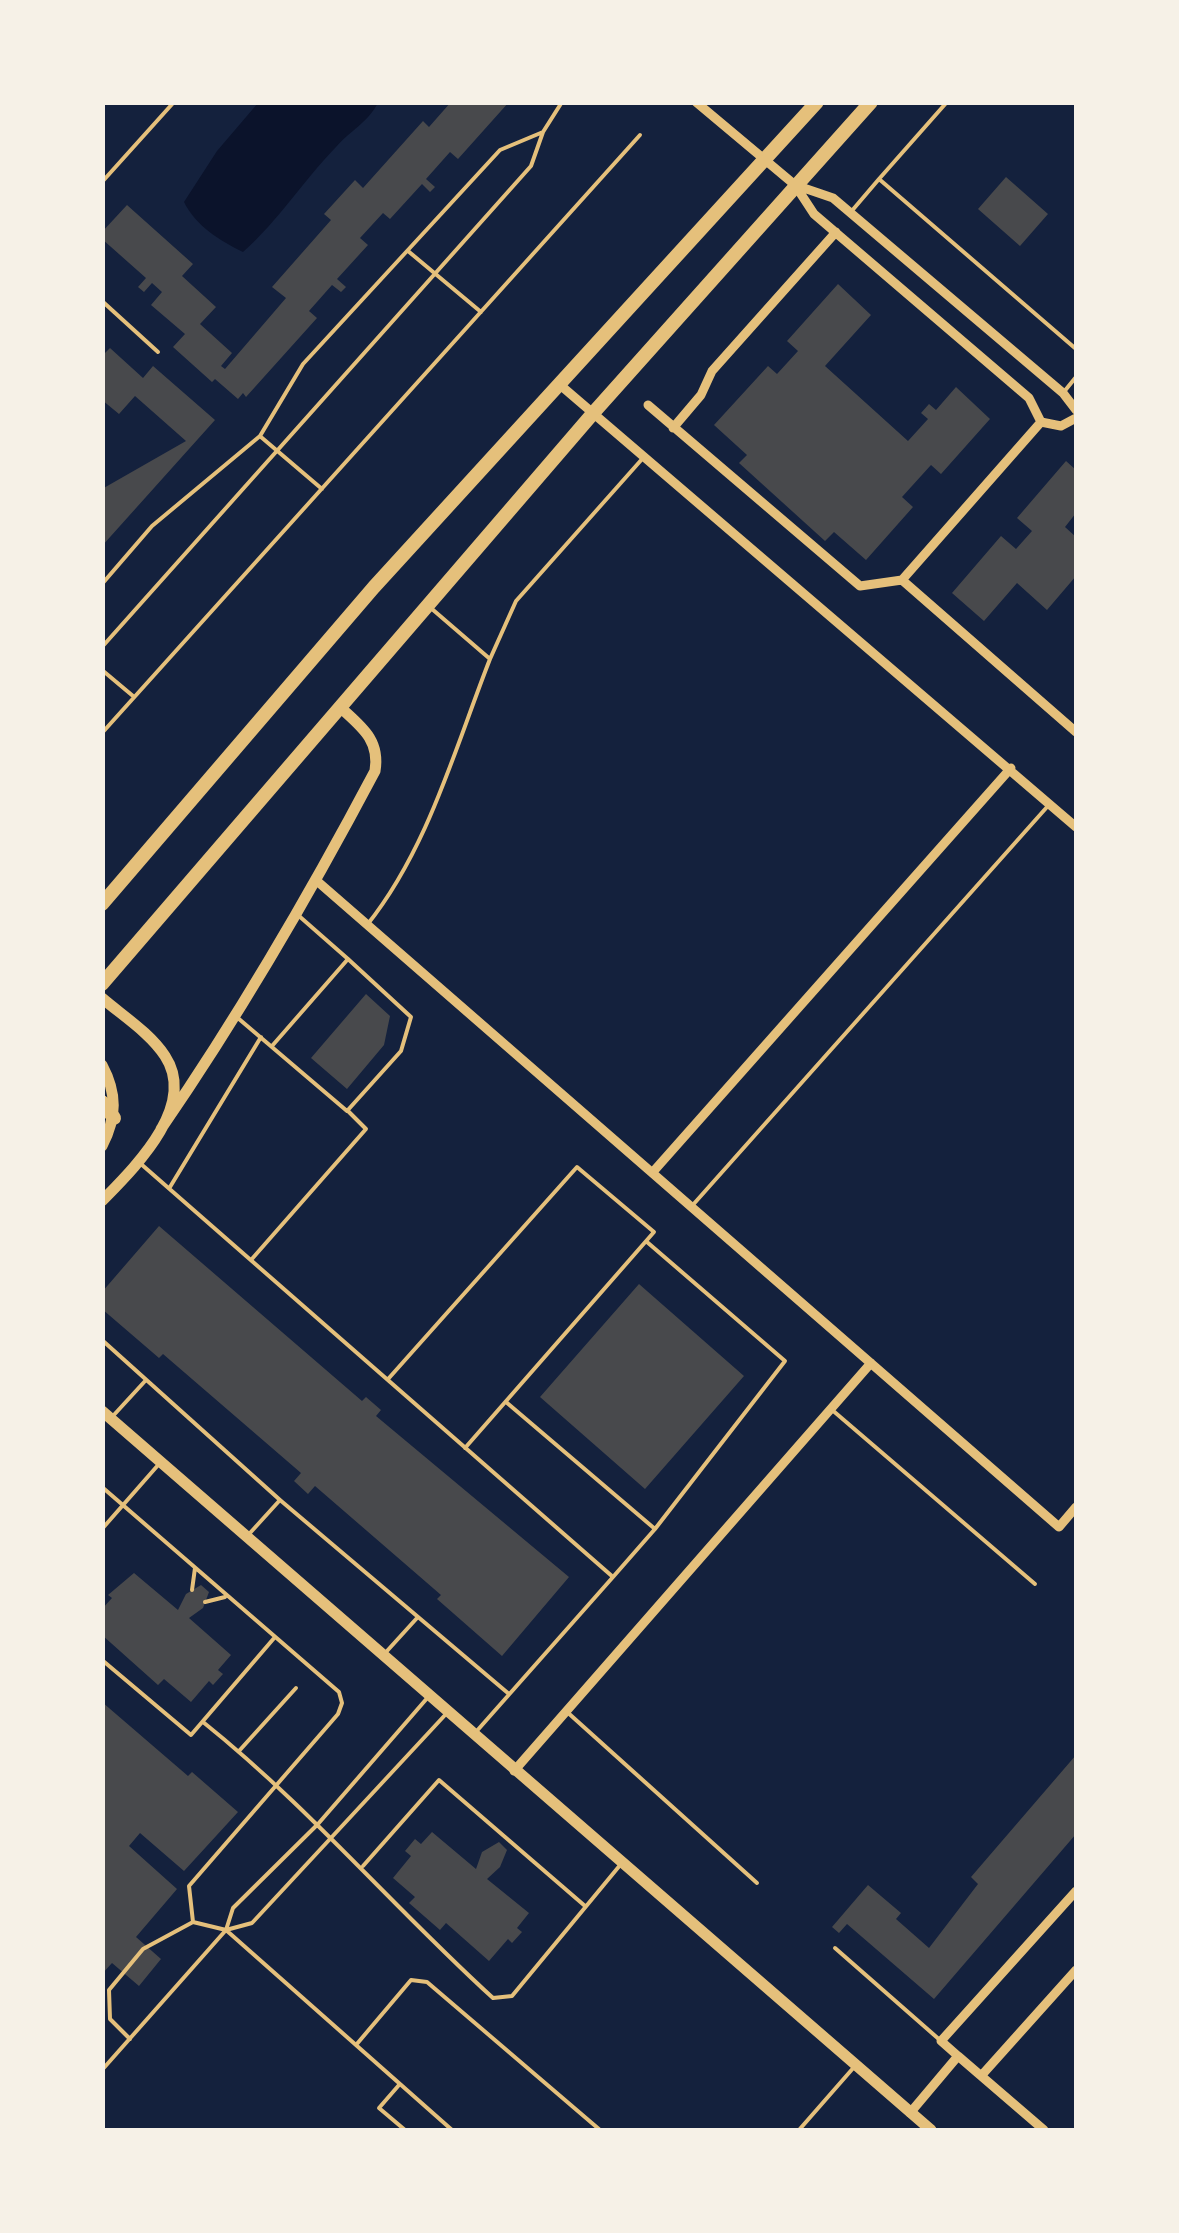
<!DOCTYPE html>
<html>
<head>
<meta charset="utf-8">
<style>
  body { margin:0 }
  #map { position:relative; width:1179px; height:2233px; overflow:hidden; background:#14213d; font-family:Montserrat,sans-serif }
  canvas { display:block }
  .frame { position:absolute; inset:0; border:105px solid #f6f1e7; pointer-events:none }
</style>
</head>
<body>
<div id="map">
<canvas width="1179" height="2233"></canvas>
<div class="frame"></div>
</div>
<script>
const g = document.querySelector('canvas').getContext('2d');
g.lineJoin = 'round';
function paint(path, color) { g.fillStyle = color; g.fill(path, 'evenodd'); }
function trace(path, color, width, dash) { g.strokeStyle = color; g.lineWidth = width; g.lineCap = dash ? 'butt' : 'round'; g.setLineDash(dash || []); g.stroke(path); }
const water = new Path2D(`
  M 258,103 L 378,103 C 367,123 351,130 336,147 C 303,181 279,220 243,252 C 219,240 196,226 184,202 L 217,151 Z`);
const building = new Path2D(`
  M 451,102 L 509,102 L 458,159 L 450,152 L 426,179 L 435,187 L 430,192 L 422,184 L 390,219 L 383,213 L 360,238 L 368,245 L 337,279 L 346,287 L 341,292 L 332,285 L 309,311 L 317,318 L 246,397 L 243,393 L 238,399 L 215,379 L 212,382 L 173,347 L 185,334 L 151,305 L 162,292 L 152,283 L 144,292 L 138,287 L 146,278 L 102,239 L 102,232 L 127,205 L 193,264 L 182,276 L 216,307 L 200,324 L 232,353 L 221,366 L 225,369 L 286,298 L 272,287 L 331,220 L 324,214 L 355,180 L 363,188 L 423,121 L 429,127 Z
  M 1006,177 L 1048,214 L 1020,246 L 978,209 Z
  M 838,284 L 871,315 L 825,366 L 908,441 L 928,419 L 921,413 L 929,404 L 936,410 L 956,387 L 990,419 L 941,474 L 931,465 L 902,497 L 913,507 L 866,560 L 834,532 L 825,541 L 739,463 L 747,455 L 714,425 L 768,366 L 777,374 L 798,351 L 787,341 Z
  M 110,348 L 143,378 L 153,366 L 215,420 L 102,546 L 102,489 L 186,441 L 135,396 L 119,414 L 102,400 L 102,356 Z
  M 1066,461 L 1076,470 L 1076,513 L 1065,527 L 1076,537 L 1076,576 L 1047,610 L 1017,583 L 984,621 L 952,593 L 1001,536 L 1016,549 L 1032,531 L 1017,518 Z
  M 366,994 L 390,1016 L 384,1045 L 347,1089 L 311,1058 Z
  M 159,1226 L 362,1401 L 366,1397 L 381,1410 L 376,1416 L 569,1577 L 502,1656 L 437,1599 L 441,1595 L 315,1486 L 308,1494 L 294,1481 L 301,1473 L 163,1354 L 159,1358 L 102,1309 L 102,1292 Z
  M 639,1284 L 744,1376 L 645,1489 L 540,1397 Z
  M 134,1573 L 178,1610 L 186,1594 L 201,1585 L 209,1592 L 203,1608 L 189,1618 L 231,1655 L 218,1670 L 223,1674 L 213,1685 L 209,1681 L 191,1702 L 164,1679 L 158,1685 L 102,1635 L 102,1609 L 112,1598 L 108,1595 Z
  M 102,1702 L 188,1776 L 192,1772 L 238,1812 L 184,1871 L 140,1833 L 129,1846 L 177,1889 L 136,1937 L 161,1959 L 139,1986 L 112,1963 L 102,1974 Z
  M 1076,1755 L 1076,1834 L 934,1999 L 847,1924 L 839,1933 L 832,1927 L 868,1885 L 901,1913 L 896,1919 L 929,1948 L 978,1884 L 971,1877 Z
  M 432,1832 L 476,1869 L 482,1852 L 499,1842 L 507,1850 L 500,1867 L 487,1879 L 529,1913 L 517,1928 L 522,1932 L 512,1943 L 508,1939 L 489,1961 L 446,1923 L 440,1930 L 409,1903 L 415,1897 L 393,1878 L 411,1856 L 405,1851 L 415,1839 L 421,1844 Z`);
const service = new Path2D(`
  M 879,179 L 947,102
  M 102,182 L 174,102
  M 850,213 L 879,179 L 1076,349
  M 408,251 L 481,312
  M 102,301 L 158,352
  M 1063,393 L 1076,377
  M 261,437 L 322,489
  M 102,584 L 152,526 L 260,436 L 303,364 L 500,150 L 543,132
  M 102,647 L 531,166 L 543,132 L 562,102
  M 490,659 L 516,601 L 643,458
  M 102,670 L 133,696
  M 102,733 L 640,135
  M 299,916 L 348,959
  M 367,925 C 428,849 455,748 490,659 L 432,609
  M 239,1019 L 347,1111 L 401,1051 L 411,1017 L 348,959 L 272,1046
  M 141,1164 L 613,1577 L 475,1733
  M 170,1187 L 261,1037
  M 691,1207 L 1047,807
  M 647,1242 L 785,1361 L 655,1529
  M 251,1260 L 366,1129 L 348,1111
  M 102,1340 L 280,1500 L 509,1694
  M 389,1378 L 577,1167 L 654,1232 L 465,1448
  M 506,1402 L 655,1529 L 613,1577
  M 831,1409 L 1035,1584
  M 112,1417 L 146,1380
  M 102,1487 L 339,1692 L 342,1703 L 338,1714 L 189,1886 L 193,1922 L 226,1930 L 252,1923 L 446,1714
  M 102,1529 L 159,1464
  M 250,1533 L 280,1500
  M 192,1590 L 195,1568
  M 205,1602 L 225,1597
  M 387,1651 L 417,1618
  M 102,1660 L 191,1735 L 275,1637
  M 429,1696 L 318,1824 L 233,1908 L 226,1930 L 452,2130
  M 566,1711 L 757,1883
  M 203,1722 C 308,1806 394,1908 493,1998 L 512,1996 L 621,1864
  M 239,1751 L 296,1688
  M 363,1866 L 439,1780 L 585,1906
  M 835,1948 L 941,2041
  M 130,2039 L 110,2019 L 109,1990 L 143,1949 L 193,1922
  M 356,2045 L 411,1980 L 427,1982 L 600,2130
  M 102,2070 L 226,1930
  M 399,2085 L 379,2108 L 405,2130
  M 799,2130 L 855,2066`);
const minor = new Path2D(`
  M 696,102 L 795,185 L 814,214 L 1029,398 L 1041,422
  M 795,185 L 833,198 L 1063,393 L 1076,410
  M 559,384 L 1076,827
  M 648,405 L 860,586 L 902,580 L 1076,732
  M 1041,422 L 1061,426 L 1076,418
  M 673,428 L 701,395 L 712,371 L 836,232
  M 902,580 L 1041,422
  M 317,881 L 1059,1527 L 1076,1507
  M 652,1173 L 1011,768
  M 514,1771 L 871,1363
  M 958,2056 L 1044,2130
  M 981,2076 L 1076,1970
  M 910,2113 L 958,2056 L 941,2041 L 1076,1891`);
const tertiary = new Path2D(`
  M 102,998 C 123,1016 150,1033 165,1056 C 198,1106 135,1167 102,1201
  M 102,1065 C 117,1093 117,1117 102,1146
  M 161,1129 C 240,1014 310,894 375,771 C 380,741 363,728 342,709
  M 102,1411 L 931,2130`);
const primary = new Path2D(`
  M 102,904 L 374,587 L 817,102
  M 102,984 L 595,411 L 871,102
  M 102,1102 L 114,1118`);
paint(water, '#0b132b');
paint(building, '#48494c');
trace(service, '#e5c07b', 4);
trace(minor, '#e5c07b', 9);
trace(tertiary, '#e5c07b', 11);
trace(primary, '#e5c07b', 14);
</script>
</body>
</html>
